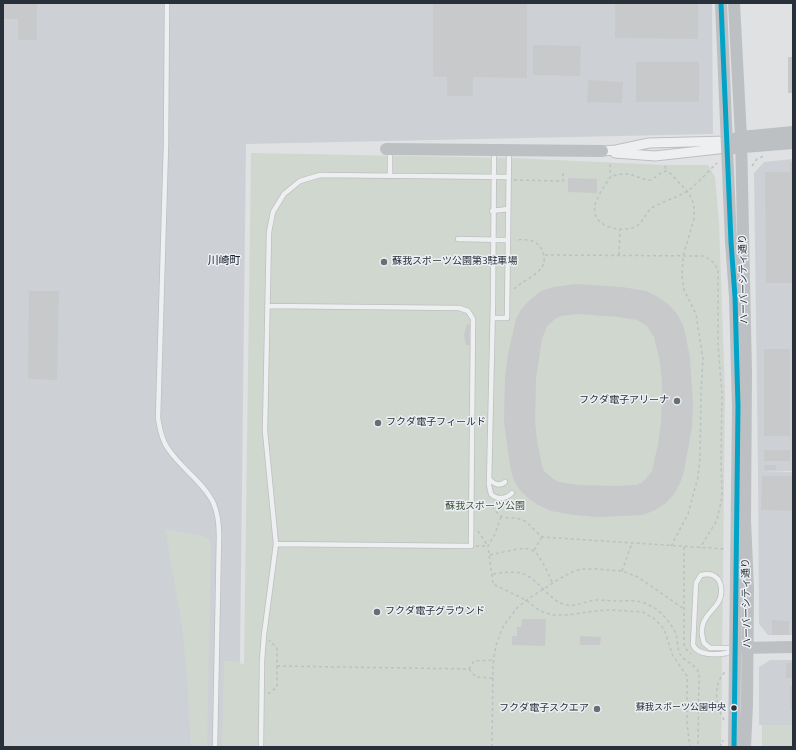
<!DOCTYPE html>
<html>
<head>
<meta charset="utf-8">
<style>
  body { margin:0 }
  #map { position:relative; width:796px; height:750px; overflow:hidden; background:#dfe1e3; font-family:"Titillium Web",sans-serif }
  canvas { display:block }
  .frame { position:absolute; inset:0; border:4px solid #28303a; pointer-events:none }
</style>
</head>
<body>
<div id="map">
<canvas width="796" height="750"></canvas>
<div class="frame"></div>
</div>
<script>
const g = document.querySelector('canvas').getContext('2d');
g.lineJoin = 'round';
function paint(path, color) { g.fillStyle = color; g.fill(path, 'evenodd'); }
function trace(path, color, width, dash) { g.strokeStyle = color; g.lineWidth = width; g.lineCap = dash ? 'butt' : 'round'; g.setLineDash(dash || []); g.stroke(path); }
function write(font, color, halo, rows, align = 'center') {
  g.font = font + ' "Titillium Web","Noto Sans JP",sans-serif'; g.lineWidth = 3; g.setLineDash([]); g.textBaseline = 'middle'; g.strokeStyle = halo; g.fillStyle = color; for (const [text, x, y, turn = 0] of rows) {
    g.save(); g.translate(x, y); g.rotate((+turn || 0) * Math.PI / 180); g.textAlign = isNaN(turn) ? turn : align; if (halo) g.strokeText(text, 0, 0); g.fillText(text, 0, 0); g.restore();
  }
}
const built = new Path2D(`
  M 3,3 L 712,3 L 713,134 L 246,144 L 239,747 L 3,747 Z
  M 793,159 L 793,471 L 763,471 L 793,472 L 793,635 L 768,635 L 759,624 L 758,471 L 754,173 L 764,162 Z
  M 770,660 L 793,660 L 793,725 L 759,725 L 759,667 Z`);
const green = new Path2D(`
  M 251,153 L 511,158 L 664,165 L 708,165 L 715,177 L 719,222 L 725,394 L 721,747 L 222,747 L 224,661 C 230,661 239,661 244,665 Z
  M 165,529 L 203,536 L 209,539 L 211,545 L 207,747 L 191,747 L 187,676 L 182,625 Z
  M 762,725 L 793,725 L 793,747 L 762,747 Z`);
const building = new Path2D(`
  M 4,3 L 37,3 L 37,40 L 18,40 L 18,19 L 4,19 Z
  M 433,3 L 527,3 L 527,78 L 473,77 L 473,96 L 447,96 L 447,77 L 433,77 Z
  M 615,3 L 698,3 L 698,39 L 615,38 Z
  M 533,45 L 581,46 L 580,76 L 533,75 Z
  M 788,57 L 793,57 L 793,93 L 788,93 Z
  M 636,62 L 699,62 L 699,102 L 636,102 Z
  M 588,80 L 623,82 L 622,103 L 587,102 Z
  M 790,162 L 793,162 L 793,283 L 766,283 L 765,172 L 790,172 Z
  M 568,178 L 597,179 L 597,193 L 568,192 Z
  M 576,284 L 622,287 L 646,291 L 658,297 L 668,304 L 677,314 L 683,325 L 686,337 L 690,358 L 693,404 L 692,427 L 684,471 L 680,483 L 674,494 L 666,503 L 655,510 L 643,515 L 598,517 L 574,515 L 551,511 L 538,505 L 528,498 L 519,489 L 513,478 L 510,466 L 504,422 L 505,377 L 508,354 L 516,319 L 522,308 L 531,299 L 541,291 L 554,287 ZM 578,314 L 618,317 L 637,320 L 647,326 L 654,337 L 660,362 L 662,383 L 661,424 L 658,444 L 652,471 L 645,480 L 641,483 L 636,485 L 617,486 L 577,485 L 559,482 L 553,479 L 544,471 L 542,466 L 537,440 L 535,421 L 536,379 L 542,339 L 547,326 L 556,318 L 561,316 Z
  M 29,291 L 59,291 L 57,380 L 28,379 Z
  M 467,324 L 471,325 L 469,336 L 471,345 L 466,345 L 464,335 Z
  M 764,349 L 790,349 L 790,436 L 764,436 Z
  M 764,450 L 790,450 L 790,461 L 764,461 Z
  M 764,465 L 776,465 L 776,470 L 765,470 Z
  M 762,476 L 793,476 L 793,511 L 761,510 Z
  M 522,619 L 546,619 L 545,646 L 512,645 L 512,636 L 517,636 L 517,627 L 521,627 Z
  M 772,620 L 789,621 L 789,635 L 772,635 Z
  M 580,636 L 601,637 L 600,645 L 580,645 Z
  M 786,663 L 793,663 L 793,678 L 786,678 Z
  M 790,686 L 793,686 L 793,710 L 790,709 Z`);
const path = new Path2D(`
  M 610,164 L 610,170 L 611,176
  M 665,166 L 666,171
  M 752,166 L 757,159 L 764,156
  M 514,180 L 563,181 L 563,171
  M 545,255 L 705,256 L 714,263 L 718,270 L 718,344 L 722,395 L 721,460 L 722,497 L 717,520 L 700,548
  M 619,255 L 620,229
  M 514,289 C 526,277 552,272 542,250 C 537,239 526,239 515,240
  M 493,506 C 500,523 510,515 523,520 C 529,523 536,532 542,537 L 726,549
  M 501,517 L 495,534 L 488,546 L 493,584 L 526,600 L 540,611 L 553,615 L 568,615 L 594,611 L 610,610 L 643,612 L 656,620 L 664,629 L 673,656 L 687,676 L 687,723 L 690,747
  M 478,531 L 488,546
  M 476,546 L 488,546
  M 671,546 L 688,514 L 698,477 L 700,457 L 701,393 L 703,359 L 696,314 L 684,290 L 682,276 L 683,256 L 694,219 L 694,207 L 692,199 L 687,191 L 669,172 L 666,171 L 661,173 L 651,180 L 647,180 L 629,174 L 623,174 L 611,176 C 605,185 598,195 595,205 C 590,227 621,233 635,227 C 644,223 645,212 653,207 C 664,201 676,198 686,192 C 698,184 707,172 717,163
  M 684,547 L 684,644 L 686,649 L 691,654
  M 534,550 L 542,537
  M 490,555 C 533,546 533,540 552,582
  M 622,571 L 632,543
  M 493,574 C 522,570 526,571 546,592 C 552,597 556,602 563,604 C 576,608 584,601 596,600 C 603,600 610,601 617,601 C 625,601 634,600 641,602 C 655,605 669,619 675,632 C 678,638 677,646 679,652 C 684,663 696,663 699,674 L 698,747
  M 277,666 L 469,669 L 474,661 L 493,660
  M 469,669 L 476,677 L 493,678
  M 268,694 L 277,687 L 277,648 L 269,640
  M 724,720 C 716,705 712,685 725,672
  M 492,747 L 493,664 L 496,645 L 502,629 L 507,621 L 517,608 L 528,599 L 559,579 L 572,572 L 581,569 L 599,569 L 622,571 L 638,577 L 684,609
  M 720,747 L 723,740`);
const lane = new Path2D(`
  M 167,3 L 166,145 L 158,418 C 160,429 162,441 169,450 C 182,469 203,482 213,502 C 218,513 219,524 219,536 L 215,747
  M 494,150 L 493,302 L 489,485 L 491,494 C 497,500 506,499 512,493
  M 390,175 L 390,149
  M 492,211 L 508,209
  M 458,239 L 507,240
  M 267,306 L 459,308 L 468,311 L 473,319 L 471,546 L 276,544
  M 493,318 L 507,318 L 509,151
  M 489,479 C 494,484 499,487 505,482
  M 707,574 C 721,574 724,590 719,601 C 715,609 705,615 703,624 C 701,630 702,637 704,643 L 710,648 L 735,648 C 733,649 730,652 727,653 C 717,655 698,656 693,645 L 696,583 L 701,575 Z
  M 261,747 L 262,660 L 264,635 L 276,544 L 265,431 L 269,232 L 273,212 L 284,194 L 300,181 L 320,175 L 508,177`);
const street = new Path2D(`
  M 602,151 L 616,150 L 649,143 L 728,141
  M 615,153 L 655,156 L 727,148`);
const secondary = new Path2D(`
  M 721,3 L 731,242 L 735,297 L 738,406 L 734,747
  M 734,3 L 741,137 L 746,373 L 745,520 L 748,589 L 747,705 L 745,747
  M 733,139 L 741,137 L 793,132
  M 732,148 L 793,143
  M 386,149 L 602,151
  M 740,648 L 793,647`);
const bus1 = new Path2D(`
  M 721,3 L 731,242 L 735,297 L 738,406 L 734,747`);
const markers = [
  [384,262,4,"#686e75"],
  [677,401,4,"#686e75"],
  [378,423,4,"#686e75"],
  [377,612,4,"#686e75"],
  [734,708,3.5,"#28303a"],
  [597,709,4,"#686e75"]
];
const busNames = [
  ["蘇我スポーツ公園中央",726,708]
];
const poiNames = [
  ["蘇我スポーツ公園第3駐車場",392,262],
  ["フクダ電子アリーナ",669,401,"right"],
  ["フクダ電子フィールド",386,423],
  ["フクダ電子グラウンド",385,612],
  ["フクダ電子スクエア",589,709,"right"]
];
const streetNames = [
  ["ハーバーシティ通り",744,279,-91],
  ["ハーバーシティ通り",747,603,-91]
];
const parkNames = [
  ["蘇我スポーツ公園",485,507]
];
const neighbourhoodNames = [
  ["川崎町",224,261]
];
paint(built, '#cdd1d6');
paint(green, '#d0d7cf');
paint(building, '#c7c9cb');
trace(lane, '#bdbfc1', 6);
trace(street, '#bdbfc1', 11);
trace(path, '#bdc0c2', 1.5, [3, 3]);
trace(lane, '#eeeff0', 4.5);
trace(street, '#eeeff0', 9);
trace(secondary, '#bdc0c3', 12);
trace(bus1, '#02a3c7', 5);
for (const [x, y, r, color] of markers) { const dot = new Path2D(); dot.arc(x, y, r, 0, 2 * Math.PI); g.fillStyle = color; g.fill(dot); trace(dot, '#eceff3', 1.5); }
write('9px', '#28303a', '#eceff3', busNames, 'right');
write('10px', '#28303a', '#eceff3', poiNames, 'left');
write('10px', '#28303a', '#eceff3', streetNames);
write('10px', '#3f5437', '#eceff3', parkNames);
write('11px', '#1a212b', '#eceff3', neighbourhoodNames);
</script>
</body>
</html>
